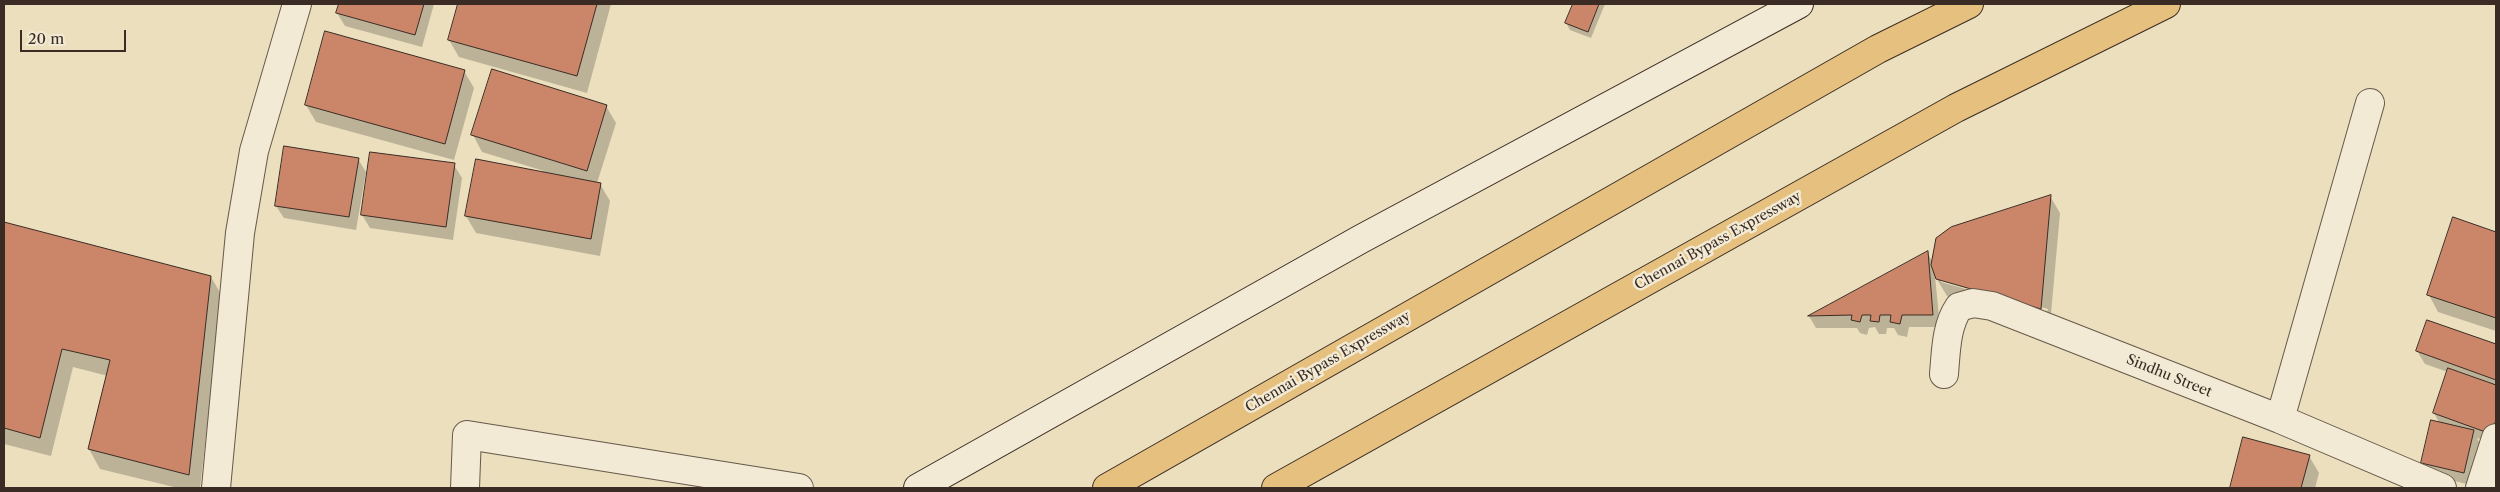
<!DOCTYPE html>
<html>
<head>
<meta charset="utf-8">
<style>
  body { margin:0 }
  #map { position:relative; width:2500px; height:492px; overflow:hidden; background:#ebdfbd; font-family:"Libre Caslon Text",serif }
  canvas { display:block }
  .frame { position:absolute; inset:0; border:5px solid #3a2c25; pointer-events:none }
  .scale { position:absolute; left:20px; top:30px; width:106px; height:22px; box-sizing:border-box; border:2px solid #3a2c25; border-top:0; padding-left:6px; font-size:15px; line-height:18px; white-space:nowrap; color:#3a2c25; -webkit-text-stroke:4px #f2ead4; paint-order:stroke }
</style>
</head>
<body>
<div id="map">
<canvas width="2500" height="492"></canvas>
<div class="frame"></div>
<div class="scale">20 m</div>
</div>
<script>
const g = document.querySelector('canvas').getContext('2d');
g.lineJoin = 'round';
function paint(path, color) { g.fillStyle = color; g.fill(path, 'evenodd'); }
function trace(path, color, width, dash) { g.strokeStyle = color; g.lineWidth = width; g.lineCap = dash ? 'butt' : 'round'; g.setLineDash(dash || []); g.stroke(path); }
function write(font, color, halo, rows, align = 'center') {
  g.font = font + ' "Libre Caslon Text",serif'; g.lineWidth = 5; g.setLineDash([]); g.textBaseline = 'middle'; g.strokeStyle = halo; g.fillStyle = color; for (const [text, x, y, turn = 0] of rows) {
    g.save(); g.translate(x, y); g.rotate((+turn || 0) * Math.PI / 180); g.textAlign = isNaN(turn) ? turn : align; if (halo) g.strokeText(text, 0, 0); g.fillText(text, 0, 0); g.restore();
  }
}
const shadow = new Path2D(`
  M 340,4 L 434,4 L 422,47 L 345,26 L 337,13 Z
  M 460,4 L 611,4 L 587,93 L 459,57 L 449,40 Z
  M 1574,4 L 1605,4 L 1591,38 L 1570,30 L 1566,23 Z
  M 464,71 L 474,88 L 454,160 L 316,122 L 306,105 Z
  M 606,106 L 616,123 L 597,183 L 600,184 L 610,201 L 600,256 L 476,233 L 466,216 L 544,171 L 482,152 L 473,135 Z
  M 358,159 L 366,172 L 356,230 L 284,218 L 276,206 Z
  M 454,165 L 462,178 L 453,240 L 370,228 L 362,215 Z
  M 2050,196 L 2060,213 L 2050,325 L 1947,296 L 1935,276 L 1940,327 L 1909,327 L 1907,337 L 1898,335 L 1894,328 L 1887,328 L 1886,334 L 1879,334 L 1875,327 L 1869,328 L 1867,335 L 1860,333 L 1857,328 L 1816,328 L 1809,316 L 1927,253 L 1933,262 ZM 1941,279 L 2048,309 L 2047,312 L 1941,282 Z
  M 2454,219 L 2496,233 L 2496,331 L 2438,312 L 2429,295 Z
  M 4,224 L 211,277 L 222,296 L 200,488 L 178,488 L 100,469 L 89,449 L 108,376 L 73,367 L 51,456 L 4,444 Z
  M 2428,321 L 2496,346 L 2496,445 L 2477,438 L 2480,444 L 2471,485 L 2430,475 L 2422,463 L 2440,424 L 2434,413 L 2448,372 L 2425,364 L 2417,351 Z
  M 2244,439 L 2309,456 L 2319,473 L 2315,488 L 2231,488 Z`);
const building = new Path2D(`
  M 339,4 L 424,4 L 415,35 L 336,13 Z
  M 458,4 L 597,4 L 577,76 L 448,40 Z
  M 1573,4 L 1599,4 L 1588,32 L 1565,23 Z
  M 325,31 L 465,70 L 445,144 L 305,105 Z
  M 492,69 L 607,105 L 587,171 L 471,135 Z
  M 284,146 L 359,158 L 349,217 L 275,206 Z
  M 370,152 L 455,163 L 446,227 L 361,215 Z
  M 476,159 L 601,183 L 591,239 L 465,216 Z
  M 2051,195 L 2041,309 L 1936,279 L 1931,265 L 1936,238 L 1951,227 Z
  M 2453,217 L 2496,232 L 2496,318 L 2427,295 Z
  M 4,222 L 211,276 L 189,475 L 88,449 L 110,360 L 62,349 L 40,438 L 4,428 Z
  M 1928,251 L 1933,315 L 1902,315 L 1900,324 L 1890,322 L 1891,315 L 1880,315 L 1879,322 L 1870,321 L 1871,315 L 1862,315 L 1860,322 L 1851,320 L 1852,315 L 1808,316 Z
  M 2427,320 L 2496,344 L 2496,380 L 2416,351 Z
  M 2448,368 L 2496,385 L 2496,420 L 2491,434 L 2433,413 Z
  M 2431,420 L 2474,430 L 2464,473 L 2421,463 Z
  M 2243,437 L 2310,455 L 2301,488 L 2230,488 Z`);
const street = new Path2D(`
  M 1944,374 C 1946,351 1946,326 1959,307 L 1973,303 L 1992,306 L 2280,419 L 2442,488
  M 2280,419 L 2370,103
  M 216,488 L 240,233 L 254,151 L 297,4
  M 465,488 L 467,435 L 799,488
  M 2480,488 L 2496,438`);
const secondary = new Path2D(`
  M 918,488 L 1361,239 L 1799,4`);
const highway = new Path2D(`
  M 1107,488 L 1878,49 L 1969,4
  M 1276,488 L 1956,108 L 2166,4`);
const streetNames = [
  ["Chennai Bypass Expressway",1718,241,-29],
  ["Chennai Bypass Expressway",1328,362,-30],
  ["Sindhu Street",2169,376,22]
];
paint(shadow, '#0003');
paint(building, '#cb8669');
trace(building, '#3a2c25', 1);
trace(street, '#66594b', 30);
trace(secondary, '#3a2c25', 30);
trace(highway, '#3a2c25', 30);
trace(street, '#f2ead4', 28);
trace(secondary, '#f2ead4', 28);
trace(highway, '#e6c07e', 28);
write('14px', '#3a2c25', '#f2ead4', streetNames);
</script>
</body>
</html>
